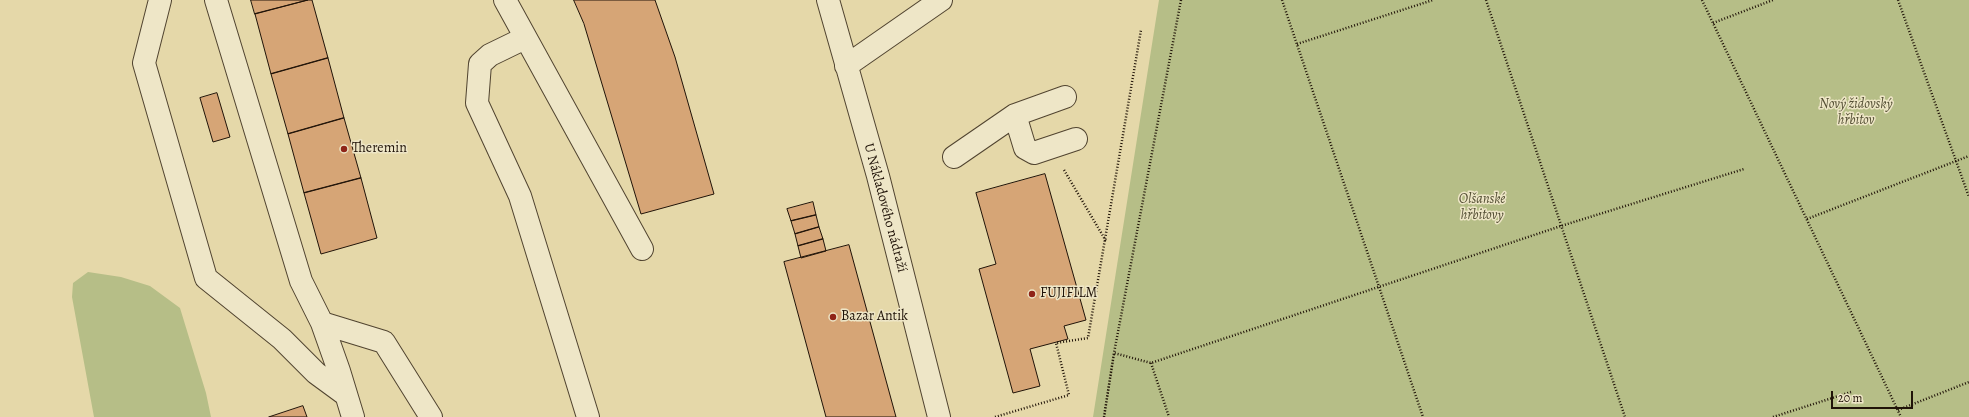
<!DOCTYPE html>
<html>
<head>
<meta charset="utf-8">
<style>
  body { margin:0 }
  #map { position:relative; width:1969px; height:417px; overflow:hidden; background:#e5d8a9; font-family:Alegreya,serif }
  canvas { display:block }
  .scale { position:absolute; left:1831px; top:391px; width:82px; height:18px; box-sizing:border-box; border:2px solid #201308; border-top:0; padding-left:5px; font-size:12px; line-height:14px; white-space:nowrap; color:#201308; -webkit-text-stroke:3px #eee6c7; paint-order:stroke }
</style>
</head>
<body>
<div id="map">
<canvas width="1969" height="417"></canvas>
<div class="scale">20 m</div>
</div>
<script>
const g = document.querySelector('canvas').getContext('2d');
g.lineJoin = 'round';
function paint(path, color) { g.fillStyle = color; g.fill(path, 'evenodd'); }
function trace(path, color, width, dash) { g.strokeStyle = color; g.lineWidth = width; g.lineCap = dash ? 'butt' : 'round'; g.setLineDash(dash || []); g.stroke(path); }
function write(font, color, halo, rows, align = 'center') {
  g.font = font + ' Alegreya,serif'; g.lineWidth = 3; g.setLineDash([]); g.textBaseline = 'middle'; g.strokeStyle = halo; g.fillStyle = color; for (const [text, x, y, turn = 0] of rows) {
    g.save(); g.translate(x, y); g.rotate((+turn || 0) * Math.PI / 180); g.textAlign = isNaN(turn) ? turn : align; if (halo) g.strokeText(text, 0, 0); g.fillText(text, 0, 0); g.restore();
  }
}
const green = new Path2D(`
  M 1159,0 L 1969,0 L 1969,417 L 1093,417 Z
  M 88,272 L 121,277 L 150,286 L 180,308 L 206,393 L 211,417 L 94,417 L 72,297 L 73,283 Z`);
const building = new Path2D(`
  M 251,0 L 308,0 L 255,14 Z
  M 308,0 L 312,0 L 328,58 L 271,74 L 255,14 Z
  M 574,0 L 655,0 L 675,57 L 714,194 L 641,214 L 584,24 Z
  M 328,58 L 344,118 L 288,134 L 271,74 Z
  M 217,93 L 230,137 L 213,142 L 200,98 Z
  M 344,118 L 361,178 L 304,193 L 288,134 Z
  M 1045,174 L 1086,320 L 1064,326 L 1068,339 L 1030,349 L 1040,386 L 1013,393 L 979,269 L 996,264 L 976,193 Z
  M 361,178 L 377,238 L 321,254 L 304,193 Z
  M 813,202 L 816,215 L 791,221 L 787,209 Z
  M 816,215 L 819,227 L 795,234 L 791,221 Z
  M 819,227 L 823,239 L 798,246 L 795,234 Z
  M 823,239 L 826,251 L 801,258 L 798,246 Z
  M 849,245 L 896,417 L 826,417 L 784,262 Z
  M 303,406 L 307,417 L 269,417 Z`);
const path = new Path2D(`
  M 1181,0 L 1114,353 L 1151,363 L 1561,226 L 1744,169
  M 1282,0 L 1423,417
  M 1486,0 L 1625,417
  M 1702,0 L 1901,417
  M 1898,0 L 1969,197
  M 1713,23 L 1773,0
  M 1297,44 L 1433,0
  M 1064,170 L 1106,241
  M 1807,219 L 1969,156
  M 1151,363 L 1169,417
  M 1898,410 L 1969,382
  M 995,417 L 1069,395 L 1056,343 L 1088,338 L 1141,30
  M 1104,417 L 1114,353 L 1104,417
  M 1773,417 L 1851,392`);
const minor = new Path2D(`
  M 160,0 L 144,63 L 206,278 L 282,339 L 316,373 L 346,395
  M 216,0 L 301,281 L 322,323 L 339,371 L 353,417
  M 505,0 L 642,249
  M 828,0 L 878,176 L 939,417
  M 525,38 L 490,55 L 480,64 L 477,103 L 520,196 L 588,417
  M 846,66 L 941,0
  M 1015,115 L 1025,148 L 1034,153 L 1076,139
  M 954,157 L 1015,115 L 1065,97
  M 322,323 L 384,342 L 431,417`);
const markers = [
  [344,149,4,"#8f2418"],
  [1032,294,4,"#8f2418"],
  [833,317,4,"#8f2418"]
];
const parkNames = [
  ["Nový židovský",1856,105],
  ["hřbitov",1856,121],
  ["Olšanské",1482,200],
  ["hřbitovy",1482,216]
];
const poiNames = [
  ["Theremin",352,149],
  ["FUJIFILM",1040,294],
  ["Bazar Antik",841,317]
];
const streetNames = [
  ["U Nákladového nádraží",885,208,75]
];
paint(green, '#b6be87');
paint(building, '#d6a576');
trace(building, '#201308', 1);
trace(minor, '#514430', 24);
trace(path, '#201308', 2.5, [1, 2]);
trace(minor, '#eee6c7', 22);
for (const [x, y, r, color] of markers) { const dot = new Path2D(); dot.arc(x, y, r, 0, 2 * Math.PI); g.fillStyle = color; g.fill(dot); trace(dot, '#eee6c7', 1.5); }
write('italic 14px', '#544f34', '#eee6c7', parkNames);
write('14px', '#201308', '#eee6c7', poiNames, 'left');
write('14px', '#201308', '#eee6c7', streetNames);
</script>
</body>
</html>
